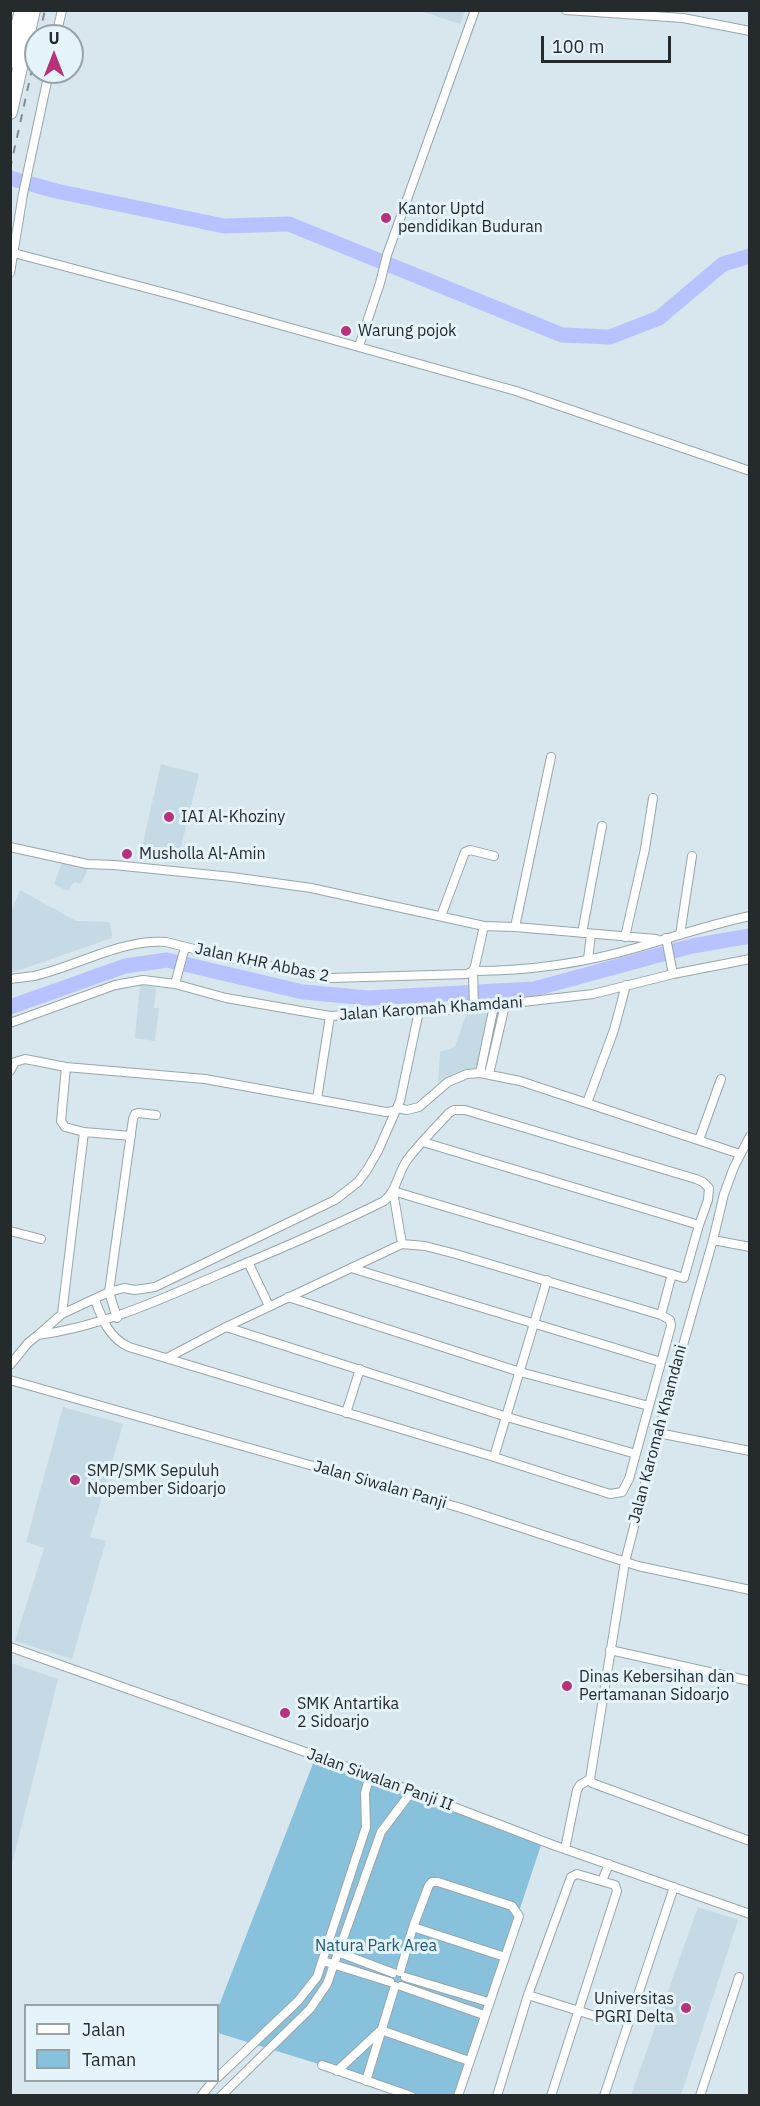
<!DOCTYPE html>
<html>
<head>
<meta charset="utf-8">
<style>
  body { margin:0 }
  #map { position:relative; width:760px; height:2106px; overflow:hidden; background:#d8e6ed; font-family:"IBM Plex Sans",sans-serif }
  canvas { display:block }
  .frame { position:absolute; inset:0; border:12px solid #252a2d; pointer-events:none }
  .legend { position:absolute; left:24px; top:2004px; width:195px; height:78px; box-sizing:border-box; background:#e5f3fa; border:2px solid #98a3a8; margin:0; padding:8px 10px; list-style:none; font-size:18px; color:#252a2d }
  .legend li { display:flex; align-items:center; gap:12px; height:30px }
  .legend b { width:30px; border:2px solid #98a3a8 }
  .north { position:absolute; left:24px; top:24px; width:60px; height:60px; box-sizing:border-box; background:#e5f3fa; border:2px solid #98a3a8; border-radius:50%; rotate:0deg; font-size:16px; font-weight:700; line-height:24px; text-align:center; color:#252a2d }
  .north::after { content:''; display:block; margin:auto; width:21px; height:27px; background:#b6337b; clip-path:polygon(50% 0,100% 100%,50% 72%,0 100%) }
  .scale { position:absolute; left:541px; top:36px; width:130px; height:27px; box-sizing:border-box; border:3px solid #252a2d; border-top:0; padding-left:8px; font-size:18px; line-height:21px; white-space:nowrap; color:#252a2d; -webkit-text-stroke:4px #e5f3fa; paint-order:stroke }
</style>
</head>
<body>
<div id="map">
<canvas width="760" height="2106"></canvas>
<div class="frame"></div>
<ul class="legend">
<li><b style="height:8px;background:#fff"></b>Jalan</li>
<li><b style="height:16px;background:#88c1db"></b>Taman</li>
</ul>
<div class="north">U</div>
<div class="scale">100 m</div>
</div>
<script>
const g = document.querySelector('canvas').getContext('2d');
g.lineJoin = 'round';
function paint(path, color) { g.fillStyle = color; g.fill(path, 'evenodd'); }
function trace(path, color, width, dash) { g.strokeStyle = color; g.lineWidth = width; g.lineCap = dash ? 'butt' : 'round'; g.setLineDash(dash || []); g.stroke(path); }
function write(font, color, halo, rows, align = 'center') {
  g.font = font + ' "IBM Plex Sans",sans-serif'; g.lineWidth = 6; g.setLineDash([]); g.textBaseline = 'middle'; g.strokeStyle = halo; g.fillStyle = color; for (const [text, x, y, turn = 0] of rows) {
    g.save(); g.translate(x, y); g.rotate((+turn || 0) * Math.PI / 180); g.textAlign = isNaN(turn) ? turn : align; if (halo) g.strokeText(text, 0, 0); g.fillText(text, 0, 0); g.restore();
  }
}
const built = new Path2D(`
  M 421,11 L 465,11 L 460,24 Z
  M 161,764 L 199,774 L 177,863 L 139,860 Z
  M 63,860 L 90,864 L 81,884 L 74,882 L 68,891 L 54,884 Z
  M 20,890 L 76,921 L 110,922 L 112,938 L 11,973 L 11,912 Z
  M 140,985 L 156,988 L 154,1008 L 159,1008 L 155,1041 L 135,1038 Z
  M 500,1011 L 487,1069 L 476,1068 L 464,1071 L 438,1083 L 440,1052 L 455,1047 L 466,1015 Z
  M 63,1407 L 123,1424 L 90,1537 L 106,1541 L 72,1659 L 15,1641 L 44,1548 L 26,1542 Z
  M 11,1663 L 58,1679 L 11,1868 L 10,1663 Z
  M 698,1907 L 738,1920 L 681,2095 L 631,2095 Z`);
const green = new Path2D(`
  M 316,1756 L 543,1839 L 458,2095 L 411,2095 L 322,2065 L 218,2033 L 218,2008 Z`);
const river = new Path2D(`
  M 10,178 L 56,191 L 224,226 L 289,224 L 562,335 L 610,337 L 659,318 L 723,264 L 750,256
  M 10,1007 L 125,966 L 167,960 L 303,992 L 368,998 L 534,989 L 692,946 L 750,936`);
const street = new Path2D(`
  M 566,10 L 683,18 L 750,31
  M 56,36 L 62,10
  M 10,252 L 173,295 L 516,391 L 750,471
  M 10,273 L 23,194 L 49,72
  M 359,346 L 380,283 L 387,255 L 475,10
  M 10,847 L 87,864 L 114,865 L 232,877 L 311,888 L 484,926 L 515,927 L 551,757
  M 441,916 L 465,852 L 470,850 L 494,856
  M 515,927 L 656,939
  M 582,933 L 602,826
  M 680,935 L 692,856
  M 625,937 L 645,849 L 653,798
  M 666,938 L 673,974
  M 588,959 L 591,934
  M 10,979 C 18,978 26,977 34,976 C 78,966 120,939 166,942 L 238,960 L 331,978 L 467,974 L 473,971 L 475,966 L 484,926
  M 175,984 L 185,947
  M 474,1008 L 473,971 C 529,971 585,963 639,947 C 676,936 712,924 750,916
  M 10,1023 L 115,985 L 143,980 L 175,984 L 226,998 L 330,1016 L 461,1009 L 593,994 L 673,974 L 750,959
  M 66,1067 L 61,1121 L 65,1127 L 84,1132 L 131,1136
  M 10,1071 L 15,1062 L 25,1059 L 66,1067 L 205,1079 L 386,1112 L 394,1111 L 397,1108 L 407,1110 L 419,1107 L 448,1082 L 467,1074 L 480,1073 L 520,1081 L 740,1154
  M 480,1073 L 494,1006
  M 489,1074 L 505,1005
  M 317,1099 L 330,1016
  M 587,1103 L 614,1030 L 626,985
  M 699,1140 L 721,1079
  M 423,1142 L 699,1225
  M 10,1231 L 41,1239
  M 713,1240 L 750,1247
  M 402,1244 L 393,1191 L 684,1278 L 699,1225 L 708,1200 L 709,1188 L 703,1182 L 696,1179 L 465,1110 L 454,1110 L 449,1113 C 435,1128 420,1143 407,1160 C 398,1173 396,1192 384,1201 C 331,1228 275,1251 220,1274 C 159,1300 104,1326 38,1335 L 62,1314 L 109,1292 L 124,1288 L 135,1290 L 155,1287 L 335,1200 L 358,1182 L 367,1170 L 378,1151 L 400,1101 L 419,1011
  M 248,1262 L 269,1306
  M 351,1268 L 661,1362
  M 288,1297 L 520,1372 L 649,1406
  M 95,1300 C 102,1319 109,1338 129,1347 L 494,1457 L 610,1494 L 622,1492 L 629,1479 L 671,1326 L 670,1320 L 661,1315 L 456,1254 L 425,1246 L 402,1244 L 226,1327 L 167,1358
  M 62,1314 L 84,1132
  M 661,1315 L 672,1274
  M 117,1318 L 109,1292 L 133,1119 L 135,1114 L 138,1113 L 156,1115
  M 226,1327 L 507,1417 L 636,1454
  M 10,1365 L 28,1343 L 38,1335
  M 10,1380 L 461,1508 L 638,1566 L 750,1590
  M 346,1413 L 360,1369
  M 658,1433 L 750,1451
  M 494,1457 L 547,1280
  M 10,1647 L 370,1775 L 553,1845 L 750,1914
  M 610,1650 L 750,1681
  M 590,1779 L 625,1562 L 658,1433 L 713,1240 L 724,1194 L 734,1167 L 750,1136
  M 590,1779 L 592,1783 L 750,1841
  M 565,1849 L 577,1790 L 580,1785 L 590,1779
  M 602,1881 L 609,1864
  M 413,1927 L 505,1957
  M 327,1948 L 393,1973
  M 323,1961 L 390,1982
  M 400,1972 L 413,1927 L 429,1885 L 432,1882 L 438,1882 L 512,1906 L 519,1916 L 458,2096
  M 405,1977 L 488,2002
  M 401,1986 L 484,2015
  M 528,1995 L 598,2017
  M 322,2065 L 411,2096
  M 337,2071 L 381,2030 L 469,2061
  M 218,2077 L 298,2001 L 317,1977 L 366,1827 L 365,1793 L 370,1775
  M 366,2081 L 395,1986
  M 201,2096 L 214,2080
  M 221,2096 L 310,2009 L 327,1984 L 381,1832 L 412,1791
  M 497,2096 L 528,1995 L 571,1877 L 577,1874 L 615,1885 L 617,1891 L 551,2096
  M 604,2096 L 674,1887
  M 700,2096 L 739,1977`);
const highway = new Path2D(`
  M 10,61 L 22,10
  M 10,112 L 33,10`);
const rail = new Path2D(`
  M 39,36 L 45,10
  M 10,169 L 36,51`);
const markers = [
  [386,218,6,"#b6337b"],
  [346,331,6,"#b6337b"],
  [169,817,6,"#b6337b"],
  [127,854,6,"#b6337b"],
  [75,1480,6,"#b6337b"],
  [567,1686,6,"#b6337b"],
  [285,1713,6,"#b6337b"],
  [686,2008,6,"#b6337b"]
];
const poiNames = [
  ["Kantor Uptd",398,209],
  ["pendidikan Buduran",398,227],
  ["Warung pojok",358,331],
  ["IAI Al-Khoziny",181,817],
  ["Musholla Al-Amin",139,854],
  ["SMP/SMK Sepuluh",87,1471],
  ["Nopember Sidoarjo",87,1489],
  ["Dinas Kebersihan dan",579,1677],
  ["Pertamanan Sidoarjo",579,1695],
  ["SMK Antartika",297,1704],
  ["2 Sidoarjo",297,1722],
  ["Universitas",674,1999,"right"],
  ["PGRI Delta",674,2017,"right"]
];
const streetNames = [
  ["Jalan KHR Abbas 2",262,963,12],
  ["Jalan Karomah Khamdani",431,1009,-4],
  ["Jalan Karomah Khamdani",658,1434,-75],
  ["Jalan Siwalan Panji",380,1485,16],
  ["Jalan Siwalan Panji II",380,1780,20]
];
const parkNames = [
  ["Natura Park Area",376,1946]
];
paint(built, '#c5dae5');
paint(green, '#88c1db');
trace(river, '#b8c2fe', 15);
trace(street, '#98a6ac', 10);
trace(highway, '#98a6ac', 16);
trace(street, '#fff', 8);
trace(highway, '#fff', 14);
trace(rail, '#828b90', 2, [8, 8]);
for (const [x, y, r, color] of markers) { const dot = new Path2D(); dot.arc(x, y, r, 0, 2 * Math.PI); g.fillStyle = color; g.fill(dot); trace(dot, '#e5f3fa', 2); }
write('16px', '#252a2d', '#e5f3fa', poiNames, 'left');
write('16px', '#252a2d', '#e5f3fa', streetNames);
write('16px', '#215a70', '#e5f3fa', parkNames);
</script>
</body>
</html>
